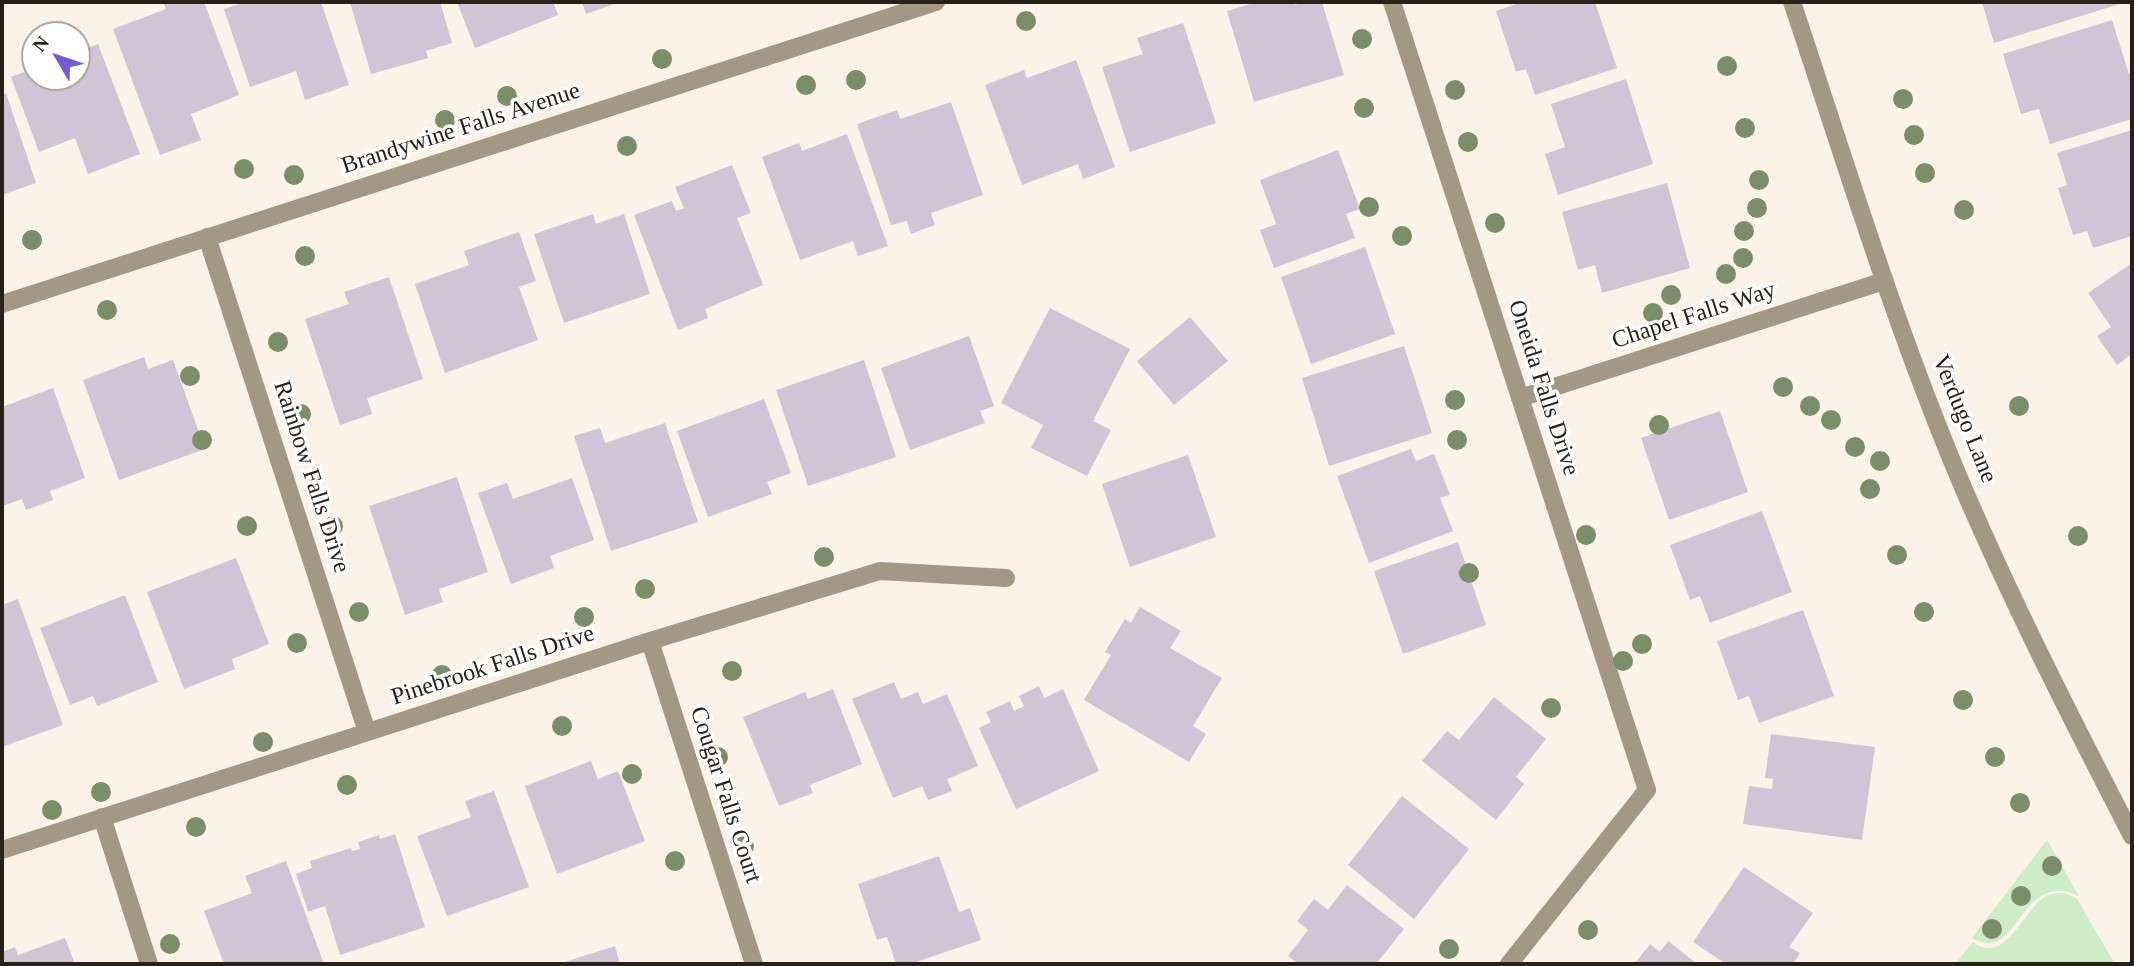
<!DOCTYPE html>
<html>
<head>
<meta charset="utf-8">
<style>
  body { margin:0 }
  #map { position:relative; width:2134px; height:966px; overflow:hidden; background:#fdf2e7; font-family:Georgia,serif }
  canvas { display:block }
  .frame { position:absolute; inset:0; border:4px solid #27211a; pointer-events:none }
  .north { position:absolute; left:21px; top:21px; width:70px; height:70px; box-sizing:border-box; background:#fff; border:2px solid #a9a6a3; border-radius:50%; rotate:309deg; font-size:19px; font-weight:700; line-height:28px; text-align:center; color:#27211a }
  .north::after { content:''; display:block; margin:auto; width:24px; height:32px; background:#755ad4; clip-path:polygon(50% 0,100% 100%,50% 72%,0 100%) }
</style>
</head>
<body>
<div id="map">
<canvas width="2134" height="966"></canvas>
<div class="frame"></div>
<div class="north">N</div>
</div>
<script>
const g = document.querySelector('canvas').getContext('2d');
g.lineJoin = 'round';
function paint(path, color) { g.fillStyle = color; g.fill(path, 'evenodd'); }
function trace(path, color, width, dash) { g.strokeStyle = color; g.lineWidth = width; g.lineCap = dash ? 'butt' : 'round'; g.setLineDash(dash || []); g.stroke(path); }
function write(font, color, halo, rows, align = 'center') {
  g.font = font + ' Georgia,serif'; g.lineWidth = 7; g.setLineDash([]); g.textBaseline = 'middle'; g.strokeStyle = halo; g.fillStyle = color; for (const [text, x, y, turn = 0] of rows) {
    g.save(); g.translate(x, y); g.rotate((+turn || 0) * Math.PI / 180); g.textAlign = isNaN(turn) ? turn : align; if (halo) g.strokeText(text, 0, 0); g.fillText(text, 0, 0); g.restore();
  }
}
const green = new Path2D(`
  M 2047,840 L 2079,896 C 2018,868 2020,966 1972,938 Z
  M 2058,893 L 2066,893 L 2077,899 L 2115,964 L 1955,964 L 1973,942 C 2004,966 2022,914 2042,899 C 2046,895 2051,894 2058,893 Z`);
const building = new Path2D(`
  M 163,2 L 204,2 L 239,95 L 191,114 L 201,140 L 160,155 L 113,29 L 166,9 Z
  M 246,2 L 321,2 L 349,85 L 305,100 L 296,71 L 250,87 L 224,9 Z
  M 350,2 L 440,2 L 452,43 L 426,51 L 428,58 L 371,74 Z
  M 457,2 L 553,2 L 558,15 L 475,48 Z
  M 582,2 L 620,2 L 586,14 Z
  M 1257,2 L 1294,2 L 1295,5 L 1303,2 L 1322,2 L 1344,75 L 1254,102 L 1227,11 Z
  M 1522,2 L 1595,2 L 1617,68 L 1535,95 L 1526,69 L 1516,72 L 1496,11 Z
  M 1982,2 L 2126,2 L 1994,43 Z
  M 2112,20 L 2129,74 L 2132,73 L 2132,119 L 2050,144 L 2039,109 L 2021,114 L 2003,54 Z
  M 1183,23 L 1216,123 L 1130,152 L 1102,67 L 1143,54 L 1137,38 Z
  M 98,44 L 140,154 L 88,174 L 75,138 L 39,152 L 11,77 L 35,68 L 35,77 L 77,77 L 77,52 Z
  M 1076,60 L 1115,167 L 1083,179 L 1078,164 L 1022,185 L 985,85 L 1024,70 L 1027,78 Z
  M 1626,79 L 1653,164 L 1558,195 L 1545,154 L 1565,147 L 1551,104 Z
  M 6,93 L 36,183 L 2,195 L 2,95 Z
  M 951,102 L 983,195 L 931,213 L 935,225 L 911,234 L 907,221 L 891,225 L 857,124 L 897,110 L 900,119 Z
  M 2132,130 L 2132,236 L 2093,248 L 2087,231 L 2073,235 L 2058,188 L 2067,185 L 2057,153 Z
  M 847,134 L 888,246 L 858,256 L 853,241 L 800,260 L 762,157 L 799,143 L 802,151 Z
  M 1338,150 L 1360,209 L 1346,214 L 1355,238 L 1274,268 L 1260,230 L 1276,224 L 1260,180 Z
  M 732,165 L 751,213 L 737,218 L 763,285 L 705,309 L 708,318 L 678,330 L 634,215 L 672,201 L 676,211 L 684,208 L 675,187 Z
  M 1667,183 L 1690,268 L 1602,293 L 1595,265 L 1578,270 L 1562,212 Z
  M 593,214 L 596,224 L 624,214 L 650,294 L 564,323 L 534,234 Z
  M 519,232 L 536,281 L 519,287 L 538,340 L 445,373 L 415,284 L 469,265 L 464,251 Z
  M 1365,247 L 1395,334 L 1311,364 L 1281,277 Z
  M 2132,263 L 2132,354 L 2117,365 L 2097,336 L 2111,327 L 2088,293 Z
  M 389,277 L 423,379 L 367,398 L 372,414 L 340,425 L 305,319 L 349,304 L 344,292 Z
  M 1050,308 L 1130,349 L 1093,421 L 1111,430 L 1087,476 L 1031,448 L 1043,425 L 1001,403 Z
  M 1190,317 L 1228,361 L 1174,405 L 1137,361 Z
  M 969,336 L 994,406 L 980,411 L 985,423 L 910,450 L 881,368 Z
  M 1404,346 L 1432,433 L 1329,466 L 1302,378 Z
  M 144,357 L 148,369 L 173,360 L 205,449 L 119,480 L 83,380 Z
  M 864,360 L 896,457 L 808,486 L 776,390 Z
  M 53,388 L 85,478 L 50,491 L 53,500 L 26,510 L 22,499 L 2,506 L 2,407 Z
  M 764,399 L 791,473 L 767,482 L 772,494 L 708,517 L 677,431 Z
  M 1720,411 L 1748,492 L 1669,520 L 1641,438 Z
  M 665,423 L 698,522 L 611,551 L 574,436 L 600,428 L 605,443 Z
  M 1411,449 L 1416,461 L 1434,454 L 1450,495 L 1440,498 L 1453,531 L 1369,563 L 1337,476 Z
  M 1188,455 L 1216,537 L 1130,567 L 1102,484 Z
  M 457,477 L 488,572 L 439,589 L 443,602 L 405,615 L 369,506 Z
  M 572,478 L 594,540 L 550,556 L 554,568 L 511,584 L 478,493 L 507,483 L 513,499 Z
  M 1762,511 L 1792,592 L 1710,623 L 1700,596 L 1690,600 L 1670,545 Z
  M 1458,542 L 1486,625 L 1403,654 L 1374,571 Z
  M 236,558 L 269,644 L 232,659 L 235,669 L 184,689 L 147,592 Z
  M 125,595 L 158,682 L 97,706 L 93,696 L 70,705 L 40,628 Z
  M 18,599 L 63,725 L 2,747 L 2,605 Z
  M 1140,607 L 1181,631 L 1170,648 L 1222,678 L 1193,726 L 1206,734 L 1189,762 L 1084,700 L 1111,655 L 1105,652 L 1125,619 L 1131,623 Z
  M 1803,610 L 1834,696 L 1759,723 L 1749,696 L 1738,700 L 1717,641 Z
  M 894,682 L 901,699 L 918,692 L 923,704 L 947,694 L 978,766 L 947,779 L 952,791 L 928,800 L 922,786 L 893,798 L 852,699 Z
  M 1039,686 L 1044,698 L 1063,689 L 1099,771 L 1016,809 L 979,728 L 991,722 L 986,712 L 1010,701 L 1014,711 L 1024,706 L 1019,696 Z
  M 833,689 L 862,764 L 810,785 L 813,793 L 779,806 L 743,717 L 805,692 L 808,699 Z
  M 1494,697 L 1546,739 L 1516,777 L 1524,784 L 1496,820 L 1422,761 L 1447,731 L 1459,740 Z
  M 1771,734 L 1875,747 L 1862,840 L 1743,824 L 1749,786 L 1772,789 L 1773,779 L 1765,778 Z
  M 591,761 L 598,779 L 618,771 L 645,841 L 557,874 L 525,786 Z
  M 494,791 L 529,887 L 447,916 L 417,836 L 471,817 L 465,801 Z
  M 1402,796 L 1469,849 L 1414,919 L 1348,865 Z
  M 395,834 L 425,927 L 340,955 L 325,906 L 308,912 L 296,874 L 312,868 L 310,861 L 351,848 L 352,851 L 360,849 L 358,842 L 379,835 L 380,839 Z
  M 939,856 L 959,912 L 970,908 L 981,940 L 910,964 L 896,964 L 887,937 L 877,940 L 858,884 Z
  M 286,861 L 324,964 L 224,964 L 204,911 L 252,893 L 245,876 Z
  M 1744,867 L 1813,913 L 1789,947 L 1800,953 L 1793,964 L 1726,964 L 1693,942 Z
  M 1347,885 L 1404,929 L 1376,964 L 1298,964 L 1288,956 L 1308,930 L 1297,921 L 1314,899 L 1328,910 Z
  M 65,938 L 75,964 L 2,964 L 2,952 L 15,947 L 18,955 Z
  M 1668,941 L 1697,964 L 1639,964 L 1636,962 L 1650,944 L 1660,952 Z
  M 615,946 L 620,964 L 558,964 Z`);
const minor = new Path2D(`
  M 1392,2 L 1647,790 L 1509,964
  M 1792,2 C 1845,161 1894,323 1959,478 C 2011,600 2071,718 2132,836
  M 207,237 L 367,732
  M 2,304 L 936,2
  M 1520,398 L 1884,281
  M 650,641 L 754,964
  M 102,817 L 149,964
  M 2,850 L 650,641 L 880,571 L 1006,578`);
const trees = [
  [1026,21],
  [1362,39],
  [662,59],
  [1727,66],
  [856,80],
  [806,85],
  [1455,90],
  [507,96],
  [1903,99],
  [1364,108],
  [445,120],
  [1745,128],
  [1914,135],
  [1468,142],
  [627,146],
  [244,169],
  [1925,173],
  [294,175],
  [1759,180],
  [1369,207],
  [1757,208],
  [1964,210],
  [1495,223],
  [1744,231],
  [1402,236],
  [32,240],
  [305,256],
  [1743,258],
  [1726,274],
  [1671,295],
  [107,310],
  [1653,313],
  [278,342],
  [190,376],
  [1783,387],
  [1455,400],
  [1810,406],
  [2019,406],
  [301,414],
  [1831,420],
  [1659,425],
  [202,440],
  [1457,440],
  [1855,447],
  [1880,461],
  [1870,489],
  [247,526],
  [333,526],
  [1586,535],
  [2078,536],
  [1897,555],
  [824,557],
  [1469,573],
  [645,589],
  [359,612],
  [1924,612],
  [584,617],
  [297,643],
  [1642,644],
  [1623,661],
  [732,671],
  [442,675],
  [1963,700],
  [1551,708],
  [562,726],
  [263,742],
  [718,757],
  [1995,757],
  [632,774],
  [347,785],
  [101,792],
  [2020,803],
  [52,810],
  [196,827],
  [744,846],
  [675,861],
  [2052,866],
  [2021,896],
  [1992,929],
  [1588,930],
  [170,944],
  [1449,949]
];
const streetNames = [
  ["Brandywine Falls Avenue",461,129,-18],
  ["Chapel Falls Way",1694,316,-18],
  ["Oneida Falls Drive",1543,388,72],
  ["Verdugo Lane",1964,419,68],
  ["Rainbow Falls Drive",311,477,72],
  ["Pinebrook Falls Drive",493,666,-18],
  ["Cougar Falls Court",725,795,72]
];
paint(green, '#cdedc7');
paint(building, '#d2c4d7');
trace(minor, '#a49784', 18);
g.fillStyle = '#7a8e6a';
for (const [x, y] of trees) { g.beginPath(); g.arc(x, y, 10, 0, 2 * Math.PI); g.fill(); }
write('24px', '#27211a', '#fff', streetNames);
</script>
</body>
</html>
